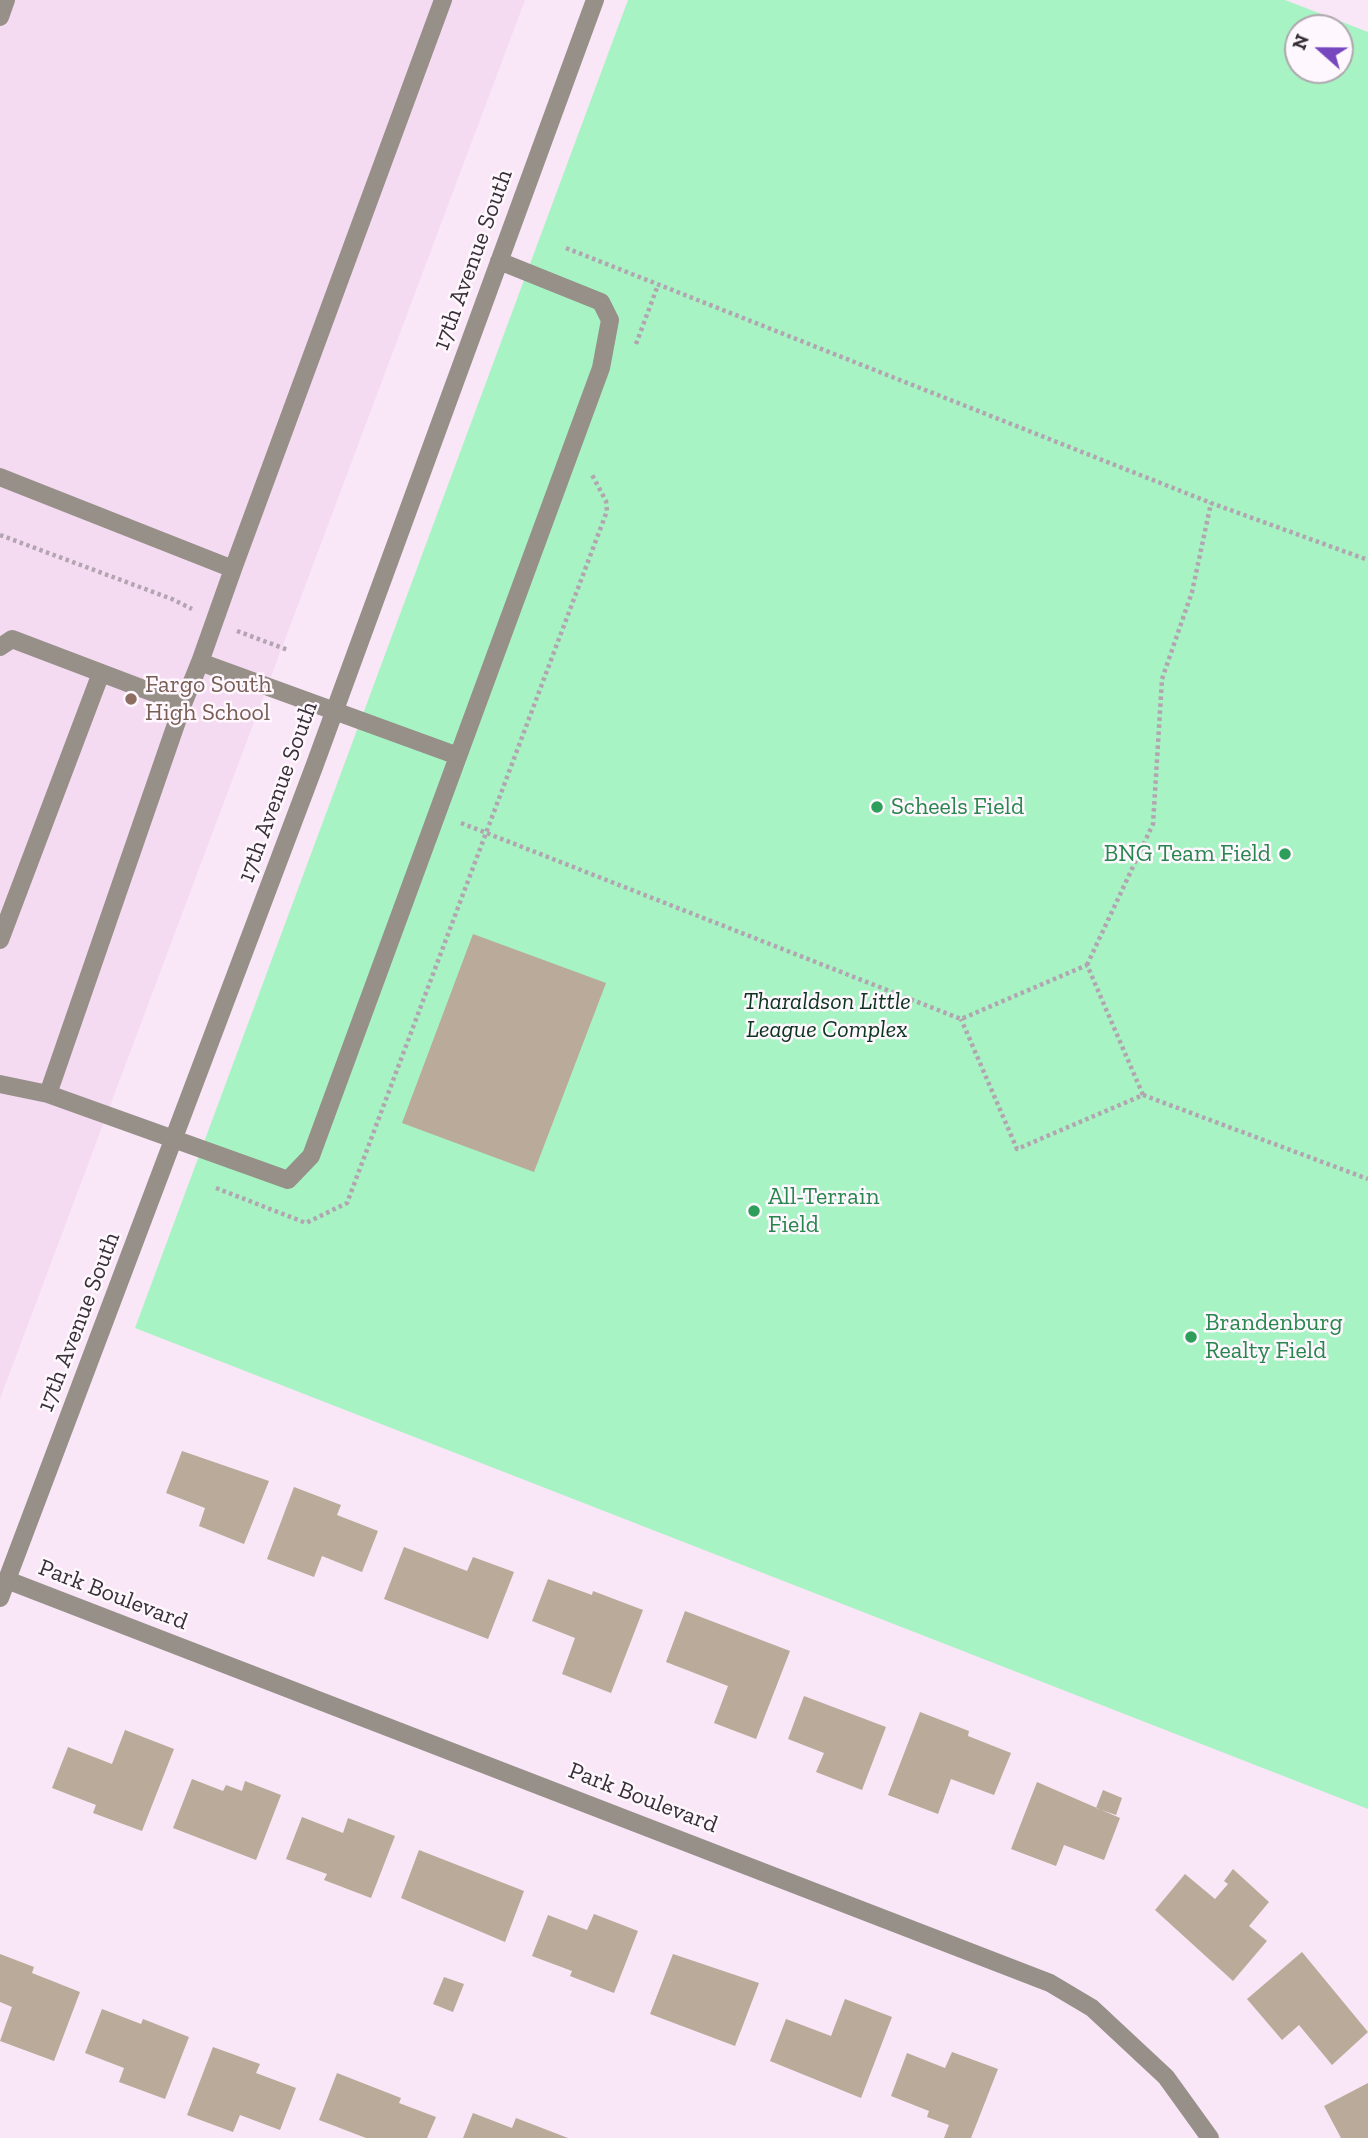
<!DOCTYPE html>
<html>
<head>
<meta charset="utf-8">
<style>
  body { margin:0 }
  #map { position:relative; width:1368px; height:2138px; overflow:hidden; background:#f9e6f7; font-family:"Zilla Slab",serif }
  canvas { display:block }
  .north { position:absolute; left:1284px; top:14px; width:70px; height:70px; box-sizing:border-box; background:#fff7fe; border:2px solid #afa7ae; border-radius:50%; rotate:291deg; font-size:19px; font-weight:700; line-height:28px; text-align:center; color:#373036 }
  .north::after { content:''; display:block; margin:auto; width:24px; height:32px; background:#7747bf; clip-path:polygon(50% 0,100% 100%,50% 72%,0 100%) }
</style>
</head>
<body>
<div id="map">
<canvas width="1368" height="2138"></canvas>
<div class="north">N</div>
</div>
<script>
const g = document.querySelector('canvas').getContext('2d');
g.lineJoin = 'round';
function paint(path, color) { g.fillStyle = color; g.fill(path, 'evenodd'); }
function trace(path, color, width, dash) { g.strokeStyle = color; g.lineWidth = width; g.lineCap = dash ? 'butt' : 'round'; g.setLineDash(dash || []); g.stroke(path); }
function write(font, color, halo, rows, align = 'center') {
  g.font = font + ' "Zilla Slab",serif'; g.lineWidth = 5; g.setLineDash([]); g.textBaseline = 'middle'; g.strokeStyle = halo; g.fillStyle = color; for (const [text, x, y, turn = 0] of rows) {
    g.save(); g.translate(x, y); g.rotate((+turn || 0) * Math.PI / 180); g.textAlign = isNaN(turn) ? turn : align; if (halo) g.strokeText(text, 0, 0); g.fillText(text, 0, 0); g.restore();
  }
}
const built = new Path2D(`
  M 0,0 L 525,0 L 0,1399 Z`);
const green = new Path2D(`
  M 628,0 L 1285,0 L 1368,32 L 1368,1809 L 135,1328 ZM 1298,28 L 1340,28 L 1340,70 L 1298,70 Z`);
const building = new Path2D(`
  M 473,934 L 606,983 L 534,1172 L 402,1123 Z
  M 182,1451 L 269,1481 L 244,1544 L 199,1526 L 205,1508 L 166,1493 Z
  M 294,1487 L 341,1505 L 337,1515 L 378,1531 L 362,1572 L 322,1556 L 314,1577 L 267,1559 Z
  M 404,1547 L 467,1571 L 473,1557 L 514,1572 L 488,1639 L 384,1599 Z
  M 548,1579 L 592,1595 L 593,1591 L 643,1610 L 611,1693 L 562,1674 L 575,1638 L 532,1621 Z
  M 685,1611 L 790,1651 L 756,1739 L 714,1723 L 728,1686 L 666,1662 Z
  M 804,1696 L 886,1727 L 862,1790 L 816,1772 L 824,1753 L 788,1739 Z
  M 920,1712 L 969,1731 L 968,1736 L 1011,1753 L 994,1795 L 951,1779 L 938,1814 L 888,1795 Z
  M 125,1730 L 174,1749 L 142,1831 L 93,1813 L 96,1805 L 52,1788 L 68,1747 L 112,1764 Z
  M 192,1779 L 223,1791 L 226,1785 L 242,1791 L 245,1781 L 281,1795 L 256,1860 L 173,1828 Z
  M 1037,1782 L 1120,1818 L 1104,1860 L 1064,1845 L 1056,1866 L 1011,1849 Z
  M 1103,1790 L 1122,1798 L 1116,1815 L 1096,1808 Z
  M 302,1817 L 343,1833 L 348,1818 L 395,1836 L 371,1898 L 324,1880 L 327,1874 L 286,1859 Z
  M 419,1850 L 524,1891 L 505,1942 L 401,1898 Z
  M 1233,1869 L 1269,1902 L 1249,1926 L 1267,1941 L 1233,1981 L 1155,1910 L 1185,1874 L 1215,1899 L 1228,1884 L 1224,1881 Z
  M 594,1914 L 638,1931 L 614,1993 L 570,1976 L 572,1971 L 532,1956 L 548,1915 L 587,1930 Z
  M 1302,1952 L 1368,2032 L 1332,2065 L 1299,2025 L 1282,2040 L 1247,1999 Z
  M 0,1954 L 34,1967 L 32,1973 L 80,1992 L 54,2061 L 0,2041 L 12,2007 L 0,2002 Z
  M 673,1954 L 759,1983 L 735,2046 L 650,2014 Z
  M 444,1977 L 464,1984 L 453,2012 L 433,2004 Z
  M 845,1999 L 892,2017 L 861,2098 L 770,2061 L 786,2019 L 831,2036 Z
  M 102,2009 L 141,2024 L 143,2019 L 189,2037 L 165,2099 L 119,2082 L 124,2068 L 85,2053 Z
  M 213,2047 L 260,2064 L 256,2073 L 296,2088 L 280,2130 L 240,2115 L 233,2132 L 187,2115 Z
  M 952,2052 L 998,2069 L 971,2138 L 944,2138 L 949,2125 L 927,2117 L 929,2111 L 891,2096 L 907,2053 L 945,2068 Z
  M 337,2073 L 401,2098 L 399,2103 L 436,2117 L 427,2138 L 366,2138 L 319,2120 Z
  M 1368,2083 L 1368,2138 L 1341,2138 L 1324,2106 Z
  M 473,2113 L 512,2128 L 516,2118 L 568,2138 L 463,2138 Z`);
const path = new Path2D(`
  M 566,248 L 1211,503 L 1368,560
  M 636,344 L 658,285
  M 0,535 L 172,599 L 192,609
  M 237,631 L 288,650
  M 461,823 L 961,1019 L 1087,965 L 1143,1095 L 1017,1149 L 961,1019
  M 1087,965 L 1153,824 L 1162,679 L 1192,592 L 1211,503
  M 1143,1095 L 1368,1179
  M 216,1188 L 306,1223 L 347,1203 L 607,511 L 606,501 L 591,473`);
const minor = new Path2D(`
  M 0,17 L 6,0
  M 0,477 L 233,569 L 200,662
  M 233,569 L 443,0
  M 0,647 L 12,639 L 183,704 L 200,662 L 458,756
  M 0,940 L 101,673
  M 0,1084 L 48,1094 L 288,1180 L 311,1156 L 601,368 L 610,320 L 601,302 L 499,261
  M 48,1094 L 183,704
  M 7,1580 L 1050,1983 L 1092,2008 L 1166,2077 L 1210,2138
  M 0,1598 L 314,767 L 595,0`);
const markers = [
  [131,699,7,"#8d6e63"],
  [877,807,7,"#2e9e5b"],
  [1285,854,7,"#2e9e5b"],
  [754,1211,7,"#2e9e5b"],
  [1191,1337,7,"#2e9e5b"]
];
const streetNames = [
  ["17th Avenue South",473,260,-70],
  ["17th Avenue South",278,792,-70],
  ["17th Avenue South",79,1322,-69],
  ["Park Boulevard",113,1595,21],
  ["Park Boulevard",643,1798,21]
];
const educationNames = [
  ["Fargo South",145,685],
  ["High School",145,713]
];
const leisureNames = [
  ["Scheels Field",891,807],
  ["BNG Team Field",1271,854,"right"],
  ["All-Terrain",768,1197],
  ["Field",768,1225],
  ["Brandenburg",1205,1323],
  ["Realty Field",1205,1351]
];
const parkNames = [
  ["Tharaldson Little",827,1002],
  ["League Complex",827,1030]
];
paint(built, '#f5dbf2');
paint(green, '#a7f3c3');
paint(building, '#baaa99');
trace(path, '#b2a4b1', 4.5, [3.5, 3.5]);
trace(minor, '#979089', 18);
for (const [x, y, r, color] of markers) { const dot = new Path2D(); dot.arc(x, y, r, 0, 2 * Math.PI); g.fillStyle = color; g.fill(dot); trace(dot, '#fff7fe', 2.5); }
write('24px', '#373036', '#fff7fe', streetNames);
write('24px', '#785e54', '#fff7fe', educationNames, 'left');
write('24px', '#27864d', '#fff7fe', leisureNames, 'left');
write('italic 24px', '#0b341e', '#fff7fe', parkNames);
</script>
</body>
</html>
